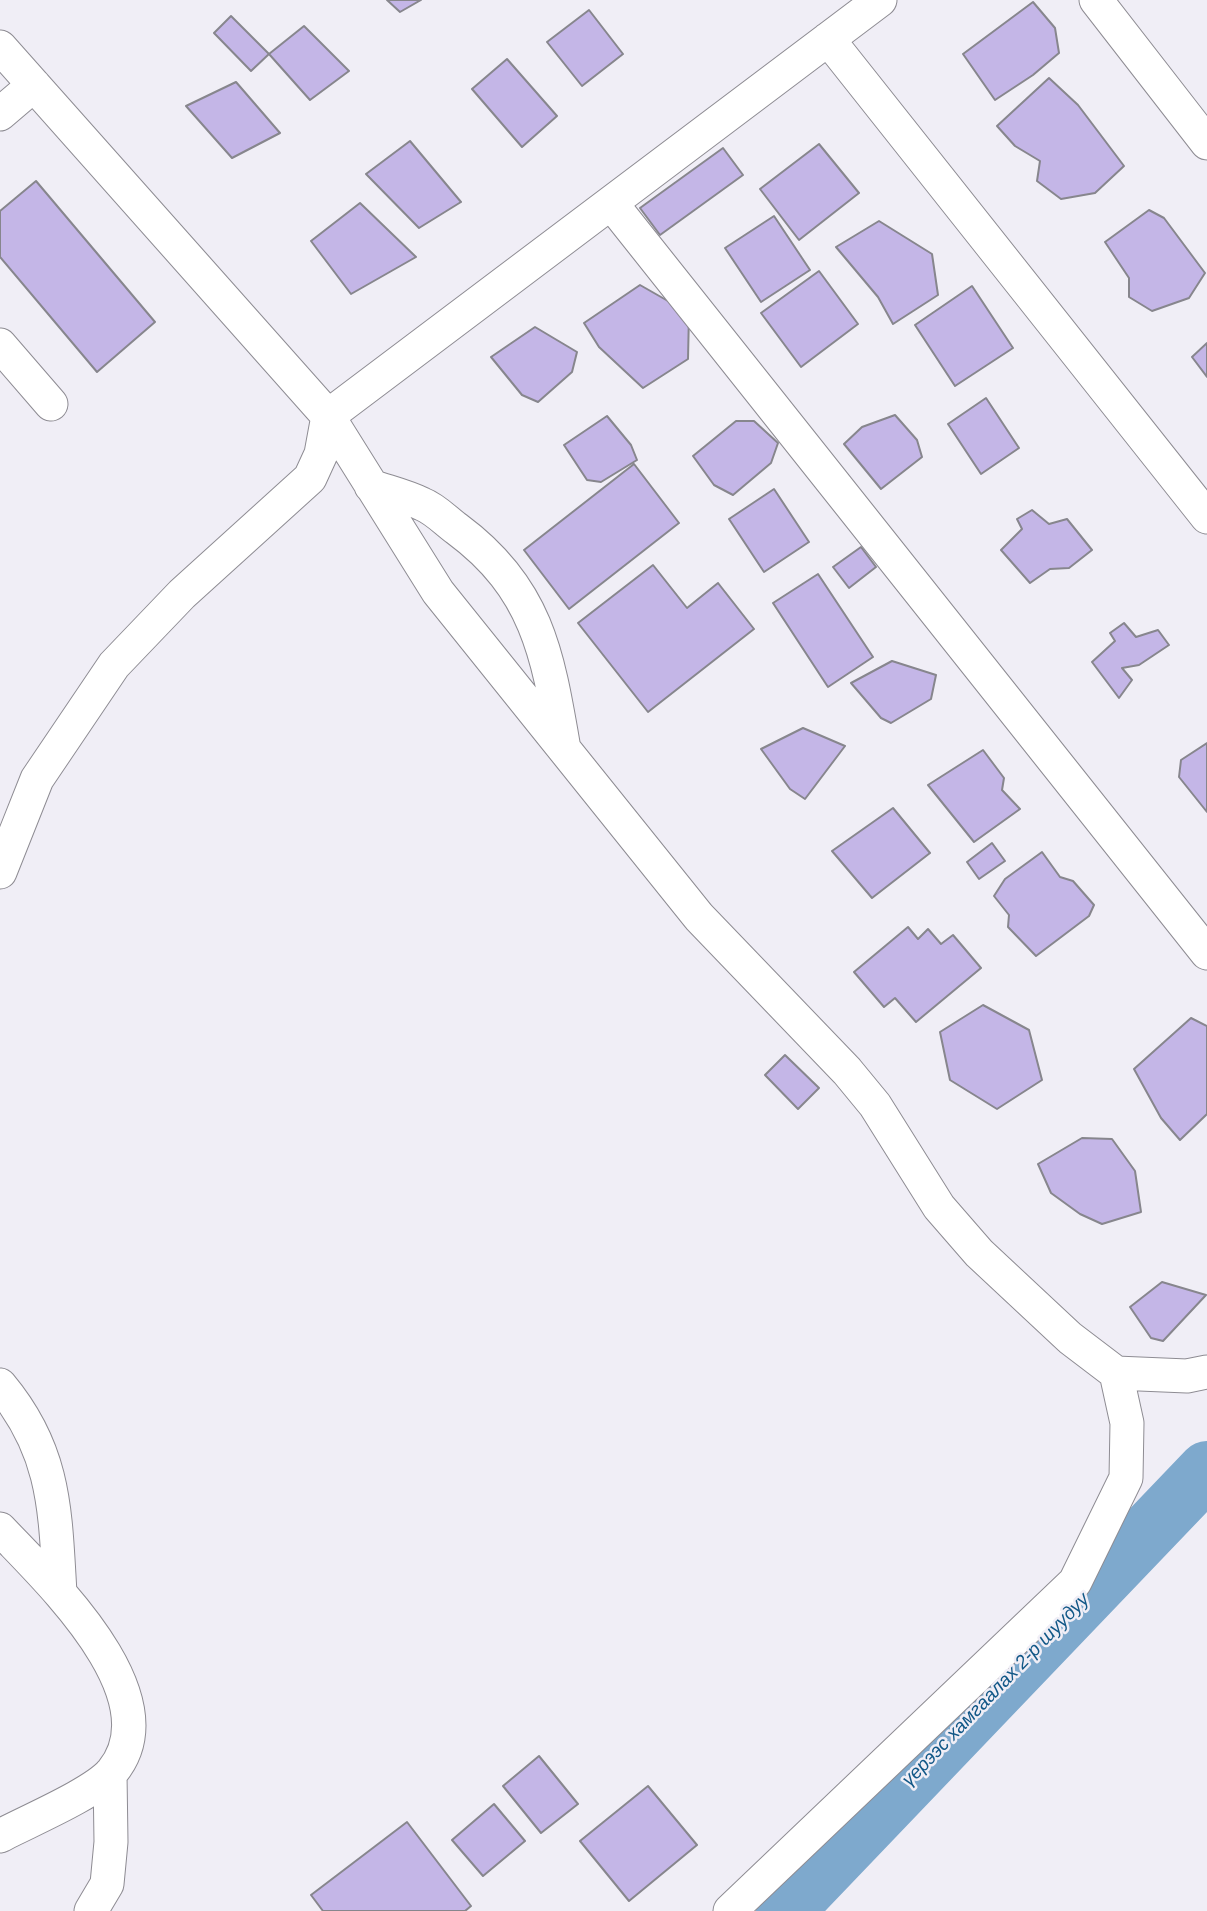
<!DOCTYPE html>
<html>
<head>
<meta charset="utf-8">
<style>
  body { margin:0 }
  canvas { display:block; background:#f0eef6 }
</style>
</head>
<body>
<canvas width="1207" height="1911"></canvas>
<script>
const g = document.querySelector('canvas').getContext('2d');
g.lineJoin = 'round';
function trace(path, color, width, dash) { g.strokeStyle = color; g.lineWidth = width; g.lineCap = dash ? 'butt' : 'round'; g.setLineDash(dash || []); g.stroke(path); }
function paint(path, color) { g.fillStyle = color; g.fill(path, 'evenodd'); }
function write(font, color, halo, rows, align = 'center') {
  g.font = font + ' Arial,sans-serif'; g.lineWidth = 5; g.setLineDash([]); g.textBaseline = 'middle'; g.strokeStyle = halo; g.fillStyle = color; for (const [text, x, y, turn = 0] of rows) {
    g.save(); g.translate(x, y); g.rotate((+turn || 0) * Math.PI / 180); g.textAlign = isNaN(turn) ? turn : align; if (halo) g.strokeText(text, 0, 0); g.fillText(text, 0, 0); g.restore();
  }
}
const river = new Path2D(`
  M 785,1911 L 1207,1470`);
const building = new Path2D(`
  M 387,0 L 421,0 L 400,12 Z
  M 1033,2 L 1055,28 L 1059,53 L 1033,75 L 995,100 L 963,54 Z
  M 589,10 L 623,54 L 582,86 L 547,42 Z
  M 231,16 L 269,54 L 251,71 L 214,33 Z
  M 304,26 L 349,71 L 310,100 L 269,54 Z
  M 507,59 L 557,116 L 522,147 L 472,89 Z
  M 1049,78 L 1078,105 L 1124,166 L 1095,193 L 1061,199 L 1037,181 L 1040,161 L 1015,146 L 997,126 Z
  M 236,82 L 280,133 L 232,158 L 186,106 Z
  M 410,141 L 461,202 L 419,228 L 366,174 Z
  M 819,144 L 859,193 L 799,240 L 760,189 Z
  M 723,148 L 743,175 L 660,235 L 640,208 Z
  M 36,181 L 155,322 L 97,372 L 0,257 L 0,211 Z
  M 360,203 L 416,257 L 351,294 L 311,241 Z
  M 1149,210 L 1164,218 L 1205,273 L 1189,298 L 1152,311 L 1129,297 L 1129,278 L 1105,242 Z
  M 774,216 L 810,270 L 761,302 L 725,248 Z
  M 879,221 L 932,254 L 938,295 L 893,324 L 878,297 L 836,247 Z
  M 819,271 L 858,324 L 801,367 L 761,313 Z
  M 640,285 L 689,313 L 688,359 L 643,388 L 599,347 L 584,323 Z
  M 972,286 L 1013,348 L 955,386 L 915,325 Z
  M 535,327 L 577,352 L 572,372 L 538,402 L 522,395 L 491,357 Z
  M 1207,343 L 1207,377 L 1192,357 Z
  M 986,398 L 1019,448 L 981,474 L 948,424 Z
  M 895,415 L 917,440 L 922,457 L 881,489 L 844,444 L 862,427 Z
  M 607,416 L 631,445 L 637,460 L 601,482 L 587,480 L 564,445 Z
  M 736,421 L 754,421 L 778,443 L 771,463 L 733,495 L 714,485 L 693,456 Z
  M 634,464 L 679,523 L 569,609 L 524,550 Z
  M 774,489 L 809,542 L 764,572 L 729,519 Z
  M 1032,510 L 1049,524 L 1067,519 L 1092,550 L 1069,568 L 1050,569 L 1030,583 L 1001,550 L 1022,529 L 1017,519 Z
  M 861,547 L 876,567 L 849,588 L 833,567 Z
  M 653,565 L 687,608 L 718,583 L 754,629 L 648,712 L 578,623 Z
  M 818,574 L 873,657 L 828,687 L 773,603 Z
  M 1124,623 L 1136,637 L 1158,630 L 1169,645 L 1139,665 L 1122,668 L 1132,680 L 1119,698 L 1092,662 L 1115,641 L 1110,633 Z
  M 892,661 L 936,675 L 931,699 L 891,723 L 881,718 L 851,683 Z
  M 803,728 L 845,746 L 805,799 L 790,789 L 761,749 Z
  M 1207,743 L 1207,812 L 1179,777 L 1181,760 Z
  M 983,750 L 1004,778 L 1002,790 L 1020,809 L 974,842 L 928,785 Z
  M 893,808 L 930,853 L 872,898 L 832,851 Z
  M 992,843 L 1005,861 L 979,879 L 967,862 Z
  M 1042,852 L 1060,877 L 1073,881 L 1094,905 L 1089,916 L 1036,956 L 1008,927 L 1009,915 L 994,896 L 1005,879 Z
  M 908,927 L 918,939 L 928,929 L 941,944 L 953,935 L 981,968 L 916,1022 L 895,998 L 884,1007 L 854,972 Z
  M 983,1005 L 1029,1030 L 1042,1080 L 997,1109 L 950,1080 L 940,1032 Z
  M 1191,1018 L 1207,1026 L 1207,1114 L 1180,1140 L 1161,1118 L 1134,1069 Z
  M 785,1055 L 819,1088 L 798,1109 L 765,1075 Z
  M 1082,1138 L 1112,1139 L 1135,1171 L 1141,1212 L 1102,1224 L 1080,1214 L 1051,1193 L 1038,1164 Z
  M 1162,1282 L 1206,1295 L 1163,1341 L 1151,1338 L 1130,1307 Z
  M 539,1756 L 578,1804 L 541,1833 L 503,1786 Z
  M 648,1786 L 697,1845 L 629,1901 L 580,1841 Z
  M 494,1804 L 525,1841 L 483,1876 L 452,1840 Z
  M 407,1822 L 471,1906 L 465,1911 L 323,1911 L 311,1895 Z`);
const minor = new Path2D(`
  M 1096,0 L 1207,143
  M 828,39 L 1207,517
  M 0,47 L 328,416 L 880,0
  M 0,114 L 34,85
  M 611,203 L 1207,953
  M 0,345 L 51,404
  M 328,416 L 438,592 L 699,917 L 847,1071 L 875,1105 L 939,1207 L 979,1253 L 1070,1338 L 1116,1373 L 1187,1376 L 1207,1372
  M 371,486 C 388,492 406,496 422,504 C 435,509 446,521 457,529 C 538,589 548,656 564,749
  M 0,872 L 37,779 L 114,665 L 182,594 L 310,478 L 321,454 L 328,416
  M 0,1385 C 56,1452 55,1511 60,1593
  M 0,1529 C 48,1580 174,1697 112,1772 C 93,1794 28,1821 0,1836
  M 91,1911 L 107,1884 L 111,1842 L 110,1774
  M 730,1911 L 1075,1582 L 1126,1478 L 1127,1423 L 1116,1373`);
const waterNames = [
  ["үерээс хамгаалах 2-р шуудуу",996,1690,-46]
];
trace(river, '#7ea9cd', 58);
paint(building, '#c4b6e7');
trace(building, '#87868d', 2);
trace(minor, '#8e8c93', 35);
trace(minor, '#fff', 33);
write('italic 19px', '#125887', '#f0eef6', waterNames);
</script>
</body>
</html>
